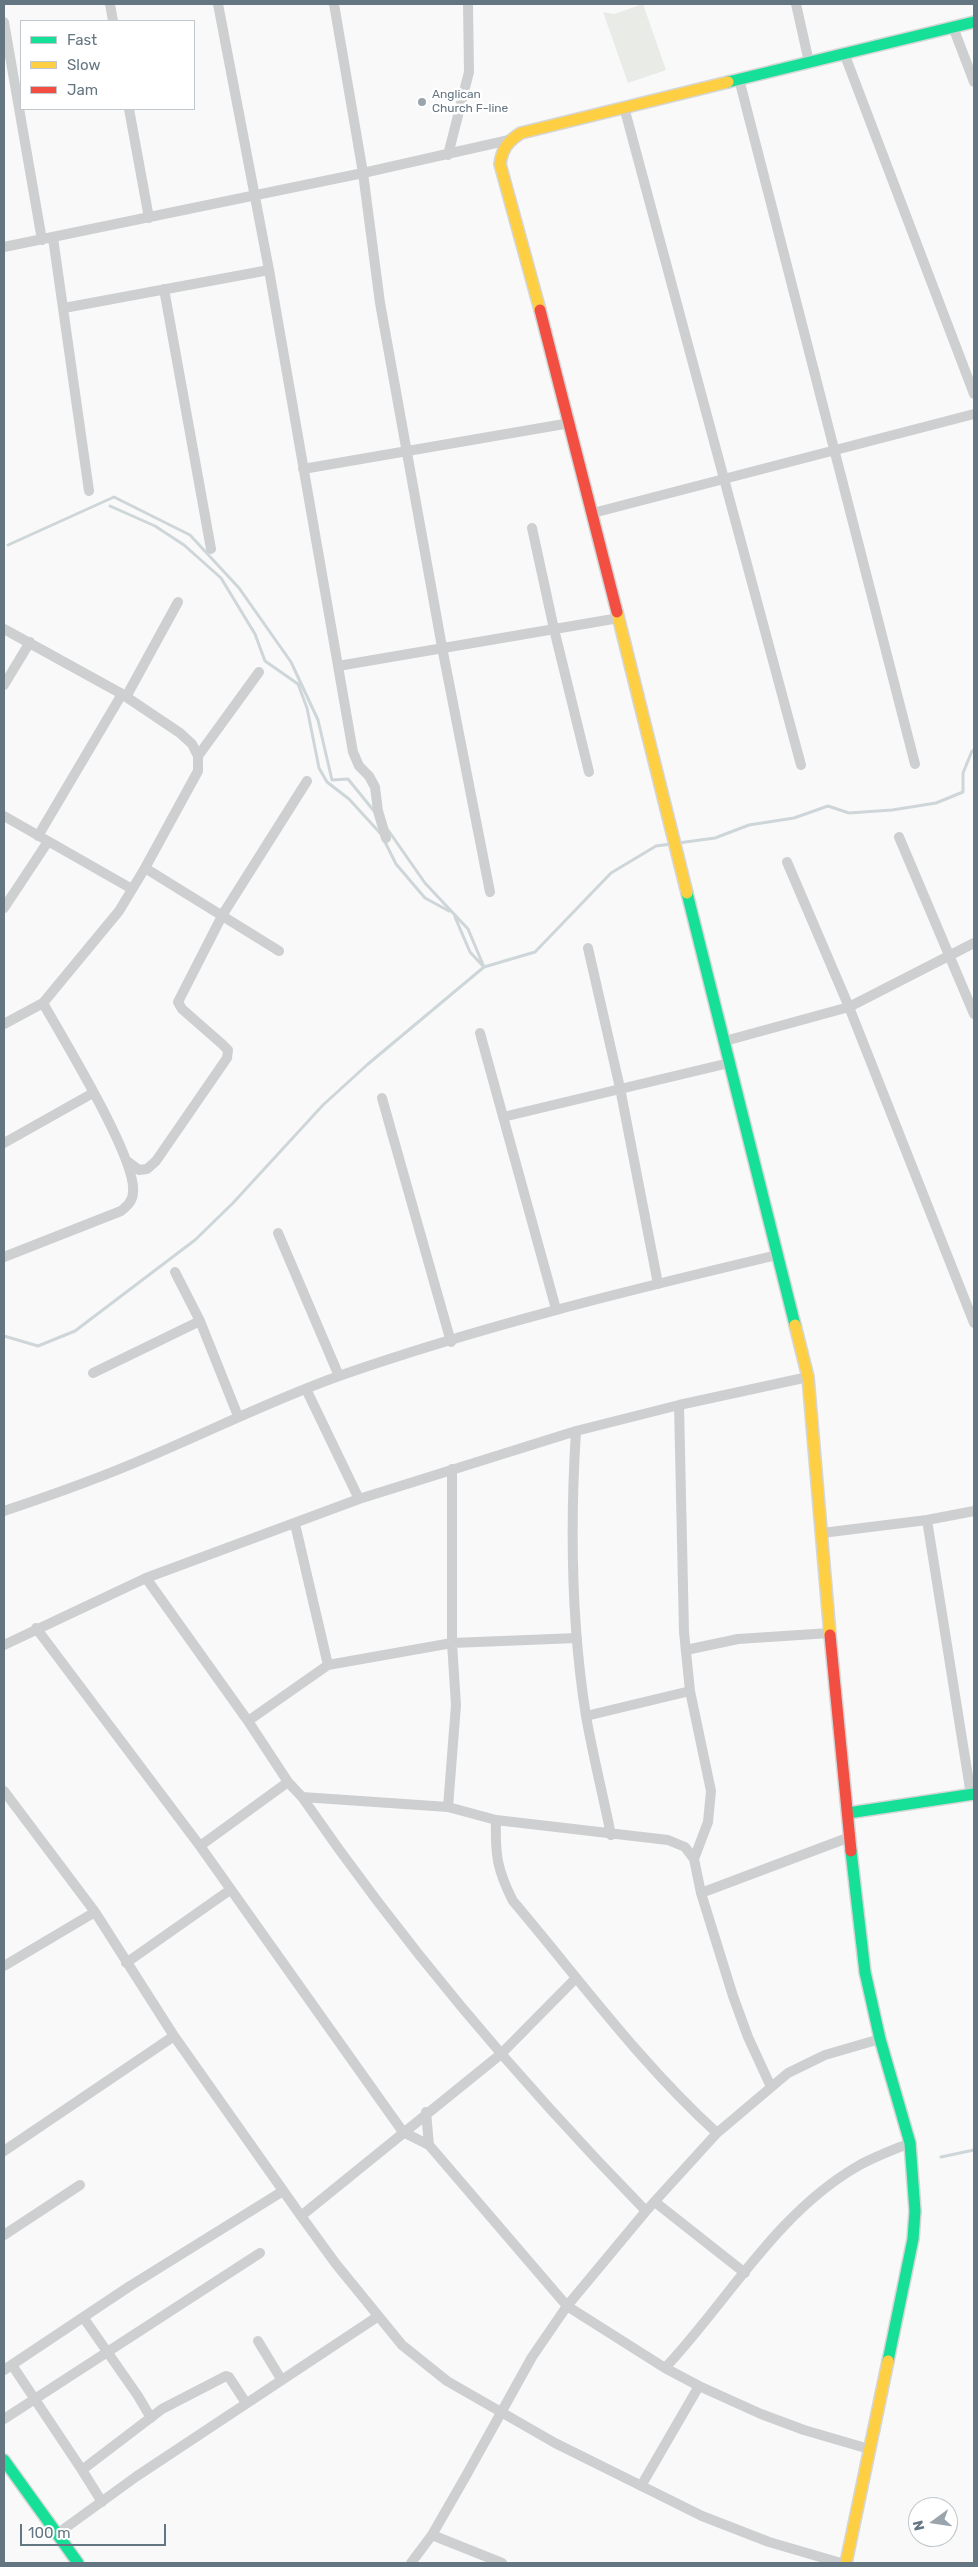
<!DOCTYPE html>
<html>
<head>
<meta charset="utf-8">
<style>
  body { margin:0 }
  #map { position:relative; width:978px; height:2567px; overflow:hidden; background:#f9f9f9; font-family:Rubik,sans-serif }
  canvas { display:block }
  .frame { position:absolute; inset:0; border:5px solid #657683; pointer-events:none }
  .legend { position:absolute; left:20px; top:20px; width:175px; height:90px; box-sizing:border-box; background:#fff; border:1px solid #c1c8cd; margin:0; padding:6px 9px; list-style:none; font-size:15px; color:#657683 }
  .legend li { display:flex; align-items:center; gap:10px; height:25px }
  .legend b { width:25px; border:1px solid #c1c8cd }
  .north { position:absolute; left:908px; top:2497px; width:50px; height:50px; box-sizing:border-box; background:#fff; border:1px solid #c1c8cd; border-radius:50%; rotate:256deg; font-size:14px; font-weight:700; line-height:20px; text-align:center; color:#657683 }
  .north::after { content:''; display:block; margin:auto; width:18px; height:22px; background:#99a4ac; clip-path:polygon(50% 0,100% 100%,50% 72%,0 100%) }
  .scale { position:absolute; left:20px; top:2524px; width:146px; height:22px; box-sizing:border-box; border:2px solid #657683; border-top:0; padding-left:6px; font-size:15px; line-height:18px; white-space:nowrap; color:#657683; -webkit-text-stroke:4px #fff; paint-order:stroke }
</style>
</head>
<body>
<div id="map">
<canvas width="978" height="2567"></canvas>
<div class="frame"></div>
<ul class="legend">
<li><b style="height:6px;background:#16e098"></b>Fast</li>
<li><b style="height:6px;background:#ffcf43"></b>Slow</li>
<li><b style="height:6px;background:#f24e42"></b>Jam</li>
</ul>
<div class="north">N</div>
<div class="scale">100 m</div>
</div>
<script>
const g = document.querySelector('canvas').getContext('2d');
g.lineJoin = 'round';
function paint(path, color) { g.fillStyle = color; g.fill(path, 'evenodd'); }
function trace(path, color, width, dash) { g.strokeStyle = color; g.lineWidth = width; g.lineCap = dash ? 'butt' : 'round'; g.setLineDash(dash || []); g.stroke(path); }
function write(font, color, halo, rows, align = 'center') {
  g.font = font + ' Rubik,sans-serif'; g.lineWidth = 5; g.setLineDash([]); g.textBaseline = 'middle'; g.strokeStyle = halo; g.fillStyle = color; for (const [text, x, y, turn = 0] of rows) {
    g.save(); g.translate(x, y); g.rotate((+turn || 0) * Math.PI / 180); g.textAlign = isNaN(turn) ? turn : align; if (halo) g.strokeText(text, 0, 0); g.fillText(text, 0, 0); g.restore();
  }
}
const green = new Path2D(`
  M 643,4 L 666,70 L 628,83 L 603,12 L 614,14 Z`);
const stream = new Path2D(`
  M 110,506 L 155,526 L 184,545 L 221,578 L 255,634 L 265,661 L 298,684 L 307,708 L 319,768 L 327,782 L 349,799 L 381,834
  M 8,545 L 114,497 L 190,535 L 239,588 L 291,662 L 318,720 L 332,780 L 348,779 L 374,811
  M 388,830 L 425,883 L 468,929 L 484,967
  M 384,840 L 396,864 L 425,898 L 449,911
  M 678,843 L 715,838 L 749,825 L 794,818 L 828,806 L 849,813 L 892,810 L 936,803 L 963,792 L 963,773 L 972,751 L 974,750
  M 455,917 L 470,952 L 482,965
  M 4,1336 L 38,1346 L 75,1331 L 195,1240 L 233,1203 L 323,1105 L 368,1064 L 484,967 L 535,952 L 611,873 L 656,846 L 671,844
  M 941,2157 L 974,2150`);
const street = new Path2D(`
  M 110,4 L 113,21
  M 218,4 L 269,270 L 353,752 L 359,766 L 369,776 L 375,787 L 378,811 L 386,838
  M 334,4 L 363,173 L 380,303 L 442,647 L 490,892
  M 796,4 L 809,62
  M 4,22 L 42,240
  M 953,27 L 974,82
  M 844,53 L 974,394
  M 739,79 L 915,764
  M 624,107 L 801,765
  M 129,109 L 149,218
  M 448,155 L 469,72 L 468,4
  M 53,238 L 89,491
  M 4,247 L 363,173 L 509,140
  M 164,289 L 211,549
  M 64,308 L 269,270
  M 303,469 L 570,423
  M 593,513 L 974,414
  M 532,528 L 554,629 L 589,772
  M 4,629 L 122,694 L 180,733 L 192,744 L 198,756 L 198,771 L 145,868 L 119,911 L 43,1003 L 4,1024
  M 338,666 L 619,618
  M 4,685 L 30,642
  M 126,697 L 178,602
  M 198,756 L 259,672
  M 4,816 L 132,889
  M 38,836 L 122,694
  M 899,837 L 974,1014
  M 787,862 L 849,1007 L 974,1323
  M 145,868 L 279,951
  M 4,908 L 47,843
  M 588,948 L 620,1088 L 658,1284
  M 480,1033 L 556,1309
  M 725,1041 L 849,1007 L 974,943
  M 382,1098 L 451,1342
  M 503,1117 L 729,1063
  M 4,1143 L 93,1093
  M 127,1161 L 139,1170 L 147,1169 L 156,1161 L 227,1058 L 228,1050 L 222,1044 L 182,1009 L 178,1002 L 223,914 L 307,781
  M 278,1233 L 339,1376
  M 4,1257 L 121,1211 C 127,1206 133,1201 133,1192 C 137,1159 63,1039 43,1003
  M 175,1272 L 200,1321 L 238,1416
  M 93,1373 L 200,1321
  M 306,1389 L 359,1499
  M 679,1405 L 684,1632 L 690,1691 L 711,1791 L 708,1822 L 694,1859
  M 576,1431 C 570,1526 571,1622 586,1716 C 593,1756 603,1795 611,1835
  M 4,1511 C 52,1495 100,1478 146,1458 C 210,1431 272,1400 339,1376 C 482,1326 630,1290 777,1255
  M 927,1520 L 971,1795
  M 295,1524 L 328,1665
  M 822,1533 L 927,1520 L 974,1511
  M 146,1578 L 248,1721 L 288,1782 L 302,1797 L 448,1807 L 496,1820 L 668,1840 L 685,1847 L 694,1859 L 701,1893 L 733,1996 L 748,2037 L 771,2087
  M 36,1628 L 200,1846 L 403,2132 L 429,2145 L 567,2306 L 665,2368 L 699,2386 L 761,2414 L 804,2430 L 869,2449
  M 4,1645 L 146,1578 L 359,1499 L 576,1431 L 679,1405 L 808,1377
  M 686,1650 L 738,1639 L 830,1633
  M 586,1716 L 690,1691
  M 248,1721 L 328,1665 L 452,1643 L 577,1638
  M 4,1791 L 95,1912 L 174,2036 L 301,2216 L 336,2264 L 402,2345 L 447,2381 L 555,2443 L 702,2516 L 769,2542 L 841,2563
  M 302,1797 C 404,1945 521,2083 646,2211
  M 448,1807 L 456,1705 L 452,1643 L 452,1469
  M 496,1820 C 495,1854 497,1870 513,1901 C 580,1980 640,2063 717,2133
  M 200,1846 L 288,1782
  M 701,1893 L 850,1837
  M 126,1963 L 230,1890
  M 4,1966 L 95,1912
  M 426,2112 L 429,2145
  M 4,2151 L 174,2036
  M 655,2202 L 745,2273
  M 301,2216 L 501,2054 L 576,1978
  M 4,2235 L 80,2185
  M 83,2317 L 138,2396 L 151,2418
  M 258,2341 L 281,2379
  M 12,2365 L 82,2470
  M 665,2368 C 728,2301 776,2213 858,2166 C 874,2157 893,2150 910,2143
  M 4,2370 L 130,2286 L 283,2191
  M 4,2419 L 260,2253
  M 641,2486 L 699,2386
  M 102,2502 L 82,2470 L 162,2409 L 226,2376 L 229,2377 L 246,2403
  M 57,2534 L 137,2476 L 377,2317
  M 432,2535 L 502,2563
  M 411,2563 L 432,2535 L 467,2474 L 532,2357 L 567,2306 L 646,2211 L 717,2133 L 788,2073 L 825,2055 L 880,2039`);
const fast = new Path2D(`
  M 728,82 L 974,22
  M 687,893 L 795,1325
  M 848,1813 L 974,1794
  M 851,1851 L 865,1972 L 880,2039 L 910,2143 L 915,2211 L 913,2239 L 888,2361
  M 4,2460 L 78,2563`);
const slow = new Path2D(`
  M 540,310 L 500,164 C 502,149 508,141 521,133 L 728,82
  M 617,612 L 687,893
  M 795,1325 L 808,1377 L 830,1635
  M 846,2563 L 888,2361`);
const jam = new Path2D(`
  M 540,310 L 617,612
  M 830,1635 L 851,1851`);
const markers = [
  [422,102,5,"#99a4ac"]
];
const poiNames = [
  ["Anglican",432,95],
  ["Church F-line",432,109]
];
paint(green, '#e8ebe6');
trace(stream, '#ced6d9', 3);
trace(fast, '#d5d6d7', 14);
trace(slow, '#d5d6d7', 14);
trace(jam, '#d5d6d7', 14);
trace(street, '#cecfd0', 10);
trace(fast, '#16e098', 11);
trace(slow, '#ffcf43', 11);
trace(jam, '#f24e42', 11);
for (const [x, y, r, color] of markers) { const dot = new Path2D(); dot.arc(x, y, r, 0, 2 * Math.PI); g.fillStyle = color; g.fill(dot); trace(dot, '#fff', 2); }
write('12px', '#657683', '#fff', poiNames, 'left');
</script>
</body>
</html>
